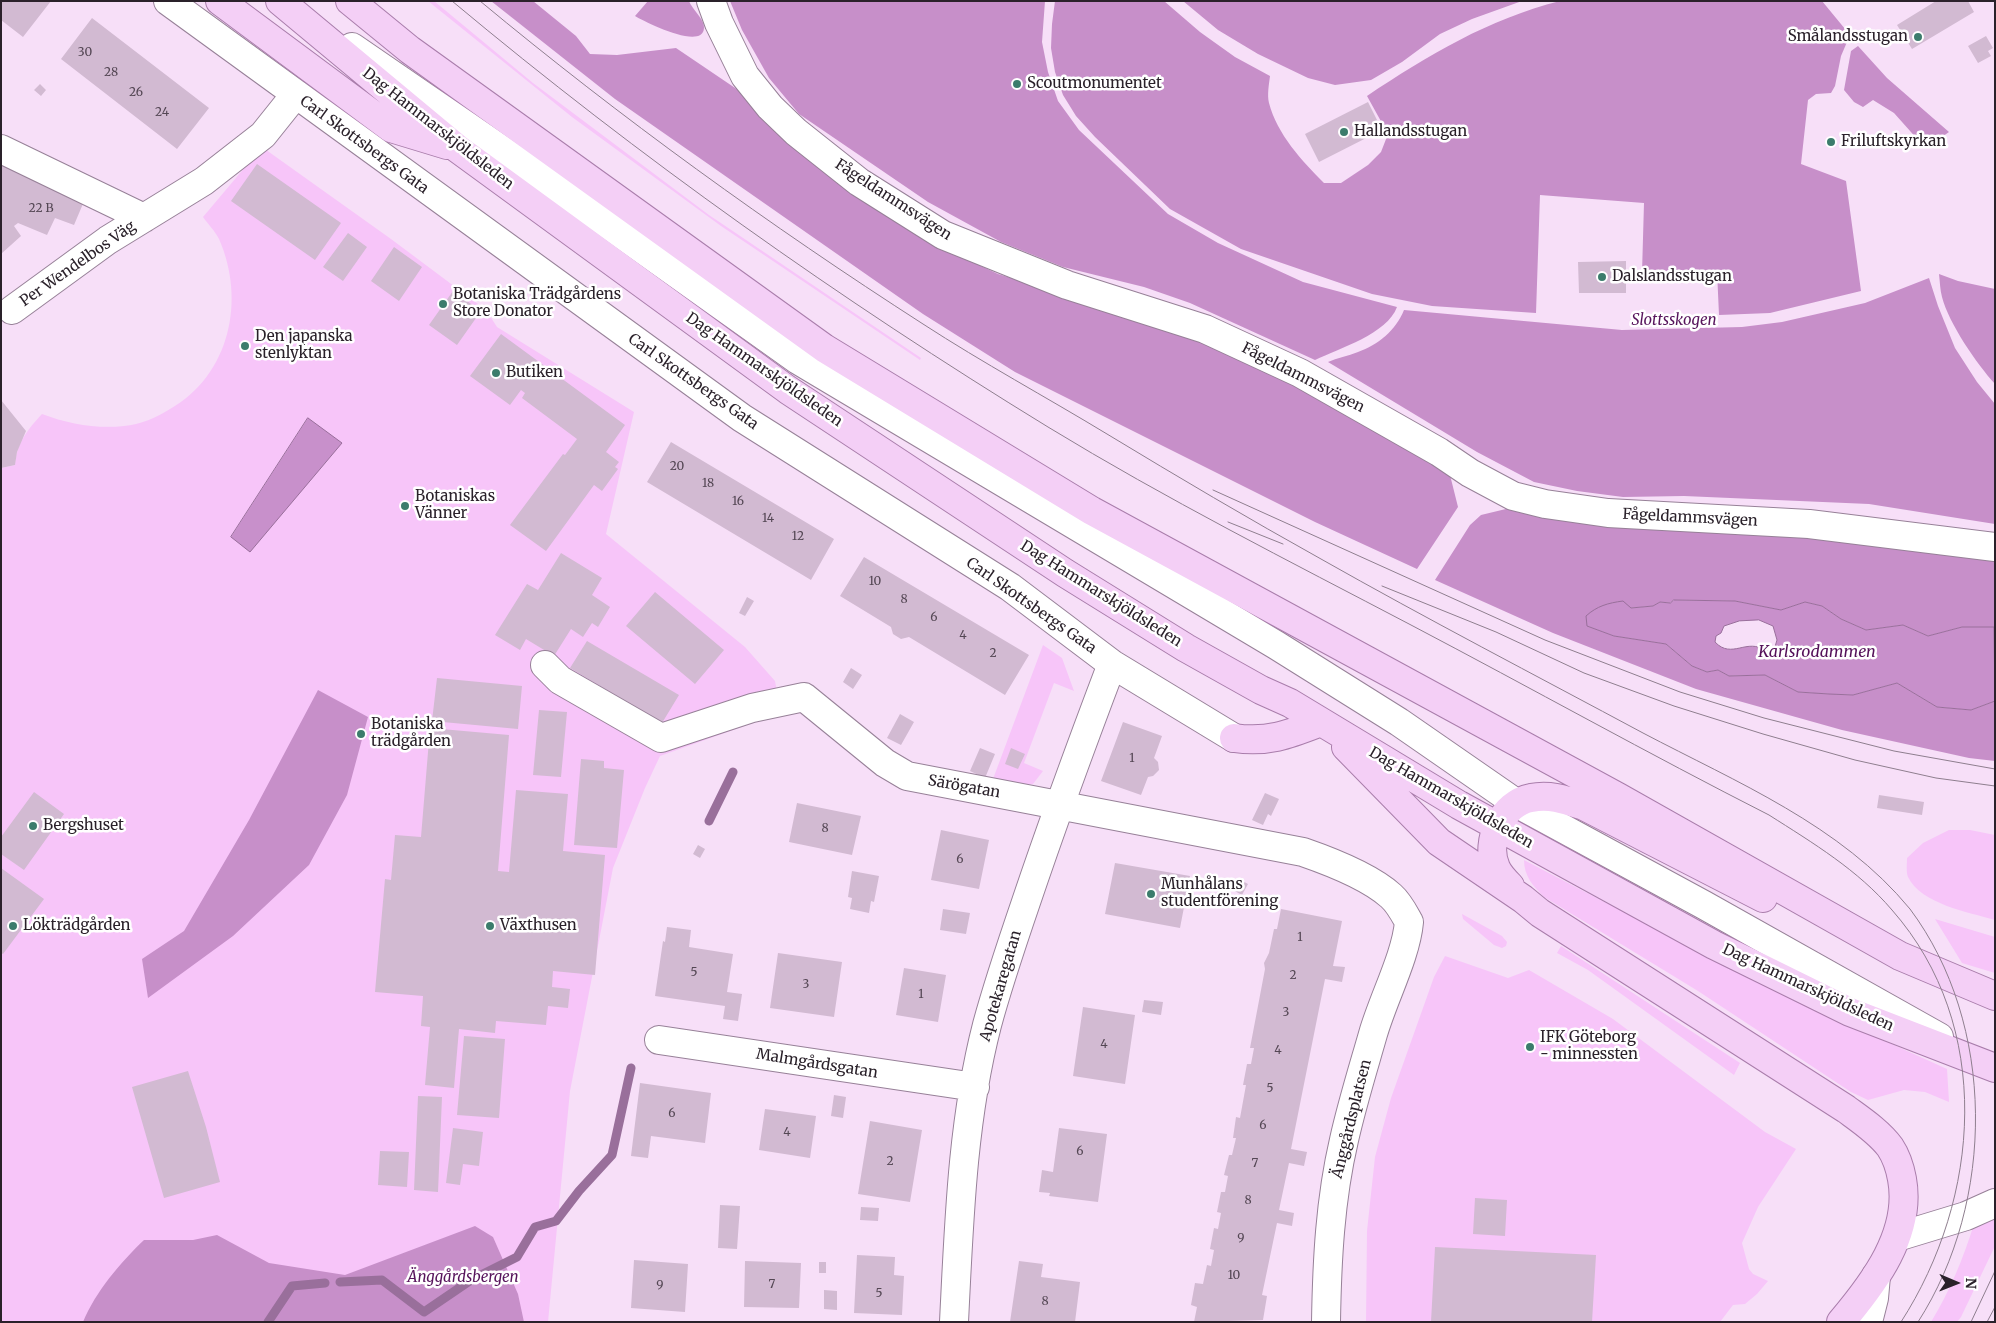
<!DOCTYPE html>
<html>
<head>
<meta charset="utf-8">
<style>
  body { margin:0 }
  #map { position:relative; width:1996px; height:1323px; overflow:hidden; background:#f7dff8; font-family:Merriweather,serif }
  canvas { display:block }
  .frame { position:absolute; inset:0; border:2px solid #2a212a; pointer-events:none }
  .north { position:absolute; left:1931px; top:1258px; width:50px; height:50px; -webkit-text-stroke:4px #fff; paint-order:stroke; rotate:91deg; font-size:14px; font-weight:700; line-height:20px; text-align:center; color:#2a212a }
  .north::after { content:''; display:block; margin:auto; width:18px; height:22px; background:#2a212a; clip-path:polygon(50% 0,100% 100%,50% 72%,0 100%) }
</style>
</head>
<body>
<div id="map">
<canvas width="1996" height="1323"></canvas>
<div class="frame"></div>
<div class="north">N</div>
</div>
<script>
const g = document.querySelector('canvas').getContext('2d');
g.lineJoin = 'round';
function paint(path, color) { g.fillStyle = color; g.fill(path, 'evenodd'); }
function trace(path, color, width, dash) { g.strokeStyle = color; g.lineWidth = width; g.lineCap = dash ? 'butt' : 'round'; g.setLineDash(dash || []); g.stroke(path); }
function write(font, color, halo, rows, align = 'center') {
  g.font = font + ' Merriweather,serif'; g.lineWidth = 5; g.setLineDash([]); g.textBaseline = 'middle'; g.strokeStyle = halo; g.fillStyle = color; for (const [text, x, y, turn = 0] of rows) {
    g.save(); g.translate(x, y); g.rotate((+turn || 0) * Math.PI / 180); g.textAlign = isNaN(turn) ? turn : align; if (halo) g.strokeText(text, 0, 0); g.fillText(text, 0, 0); g.restore();
  }
}
const green = new Path2D(`
  M 428,1 L 434,1 L 533,83 L 709,215 L 921,358 L 920,360 L 721,226 L 572,117 Z
  M 262,147 L 391,239 L 486,310 L 497,327 L 634,412 L 606,534 L 745,647 L 775,681 L 781,713 L 660,756 L 645,788 L 613,868 L 570,1091 L 548,1322 L 1,1322 L 1,468 L 15,465 C 16,444 28,429 42,414 C 68,424 97,429 124,426 C 140,425 157,417 170,409 C 230,375 246,300 219,239 C 215,231 208,224 203,217 Z
  M 1043,645 L 1062,658 L 1074,691 L 1054,683 L 1024,763 L 1043,771 L 1033,784 L 1012,784 L 993,779 Z
  M 1949,830 L 1970,830 L 1995,835 L 1995,920 C 1968,912 1921,904 1908,877 C 1906,872 1907,864 1907,858 L 1923,843 Z
  M 1524,860 C 1663,933 1804,1005 1947,1069 L 1949,1102 L 1925,1092 L 1904,1090 L 1868,1100 L 1851,1092 L 1698,991 L 1544,897 C 1533,886 1524,876 1524,860 Z
  M 1462,914 L 1502,936 L 1507,942 L 1506,946 L 1502,948 L 1494,945 L 1463,919 Z
  M 1935,919 L 1995,937 L 1995,973 L 1962,963 Z
  M 1561,946 L 1740,1063 L 1734,1075 L 1588,970 L 1557,953 Z
  M 1445,956 L 1508,978 L 1529,970 L 1613,1019 L 1765,1132 L 1796,1149 L 1758,1207 L 1742,1243 L 1749,1269 L 1753,1274 L 1768,1281 L 1757,1294 L 1745,1304 L 1733,1305 L 1720,1322 L 1366,1322 L 1367,1231 L 1375,1157 L 1391,1098 L 1434,977 Z
  M 1995,1216 L 1995,1246 L 1961,1317 L 1957,1322 L 1931,1322 C 1950,1291 1963,1259 1974,1224 Z`);
const forest = new Path2D(`
  M 491,1 L 533,1 L 576,36 L 590,54 L 617,55 L 676,48 L 744,94 L 947,250 L 998,274 L 1118,310 L 1285,374 L 1449,471 L 1458,507 L 1417,569 L 1315,522 L 1015,372 L 923,314 L 615,99 Z
  M 648,1 L 689,1 C 692,9 705,20 704,28 C 703,51 645,22 635,16 Z
  M 730,1 L 1045,1 L 1042,42 L 1048,72 L 1058,101 L 1079,130 L 1168,214 L 1218,243 L 1303,282 L 1397,307 C 1387,334 1340,348 1315,360 L 1190,303 L 1144,287 L 1063,267 L 1001,242 L 928,202 L 799,114 L 769,78 L 742,30 Z
  M 1055,1 L 1164,1 L 1200,32 L 1235,57 L 1270,76 C 1269,84 1267,95 1269,103 C 1277,134 1302,161 1324,183 L 1341,183 L 1368,165 L 1381,152 L 1388,134 L 1367,96 C 1428,55 1489,19 1560,1 L 1822,1 L 1850,35 L 1841,56 L 1835,86 L 1831,93 L 1816,94 L 1808,100 L 1801,164 L 1846,181 L 1861,291 L 1770,313 L 1719,315 L 1717,271 L 1642,273 L 1644,203 L 1540,195 L 1536,313 L 1432,306 L 1372,294 L 1241,249 L 1170,209 L 1095,137 L 1076,116 L 1063,95 L 1055,72 L 1051,48 L 1052,24 Z
  M 1183,1 L 1522,1 L 1472,19 L 1440,34 L 1402,62 L 1371,80 L 1335,85 L 1308,78 L 1258,54 L 1218,30 Z
  M 1858,46 L 1887,78 L 1949,132 L 1939,139 L 1919,141 L 1894,113 L 1873,100 L 1863,107 L 1854,102 L 1844,90 L 1851,51 Z
  M 1939,274 L 1958,281 L 1995,289 L 1995,384 C 1977,364 1949,324 1942,297 C 1940,290 1940,282 1939,274 Z
  M 1929,278 L 1938,306 L 1955,348 L 1977,382 L 1995,404 L 1995,524 L 1869,504 L 1684,496 L 1623,497 L 1577,491 L 1534,482 L 1477,452 L 1328,362 C 1337,358 1348,356 1358,352 C 1378,345 1396,330 1404,310 L 1622,330 L 1742,327 L 1782,322 L 1865,303 Z
  M 1510,508 L 1810,531 L 1995,556 L 1995,627 L 1962,627 L 1928,636 L 1903,625 L 1866,630 L 1841,619 L 1822,606 L 1805,602 L 1781,610 L 1735,601 L 1674,600 L 1670,603 L 1660,602 L 1653,606 L 1631,608 L 1588,626 L 1614,636 L 1666,644 L 1692,666 L 1707,672 L 1718,670 L 1729,676 L 1765,675 L 1798,692 L 1853,695 L 1897,683 L 1937,707 L 1971,710 L 1995,701 L 1995,761 L 1969,758 L 1842,730 L 1696,689 L 1553,633 L 1435,580 L 1470,525 L 1481,515 Z
  M 318,690 L 368,717 L 347,795 L 309,865 L 233,936 L 148,998 L 142,959 L 184,931 L 249,820 Z
  M 475,1226 L 493,1237 L 518,1294 L 524,1322 L 83,1322 C 96,1291 120,1263 144,1240 L 193,1240 L 217,1235 L 269,1263 L 345,1275 Z`);
const water = new Path2D(`
  M 308,418 L 342,443 L 250,552 L 231,537 Z
  M 1674,600 L 1735,601 L 1781,610 L 1805,602 L 1822,606 L 1841,619 L 1866,630 L 1903,625 L 1928,636 L 1962,627 L 1994,627 L 1995,701 L 1971,710 L 1937,707 L 1897,683 L 1853,695 L 1829,694 L 1798,692 L 1765,675 L 1729,676 L 1718,670 L 1707,672 L 1692,666 L 1666,644 L 1614,636 L 1587,626 L 1586,616 C 1597,606 1608,603 1623,601 L 1631,608 L 1653,606 L 1660,602 L 1670,603 ZM 1759,620 L 1773,626 L 1777,640 L 1774,650 L 1766,651 C 1747,637 1732,660 1715,642 L 1716,636 L 1721,633 L 1724,626 L 1739,621 Z`);
const stream = new Path2D(`
  M 709,821 L 733,772
  M 340,1282 L 382,1280 L 424,1312 L 471,1280 L 517,1257 L 535,1227 L 556,1221 L 579,1191 L 612,1155 L 631,1068
  M 268,1322 L 292,1286 L 325,1283`);
const building = new Path2D(`
  M 1,1 L 51,1 L 23,37 L 1,20 Z
  M 1936,1 L 1968,1 L 1974,12 L 1912,49 L 1897,25 Z
  M 92,18 L 209,108 L 177,149 L 61,59 Z
  M 1986,36 L 1993,48 L 1988,51 L 1991,56 L 1978,63 L 1968,46 Z
  M 40,84 L 46,90 L 41,96 L 34,90 Z
  M 1368,102 L 1382,130 L 1319,162 L 1305,134 Z
  M 1,161 L 85,199 L 74,225 L 55,218 L 47,235 L 18,223 L 14,226 L 21,236 L 1,254 Z
  M 257,164 L 341,223 L 315,260 L 231,201 Z
  M 348,233 L 367,247 L 343,281 L 323,267 Z
  M 394,247 L 422,267 L 399,301 L 371,281 Z
  M 1626,261 L 1626,293 L 1579,293 L 1578,262 Z
  M 453,291 L 481,311 L 457,345 L 429,325 Z
  M 501,334 L 625,425 L 606,452 L 619,462 L 615,467 L 618,469 L 602,491 L 594,485 L 546,551 L 510,525 L 563,454 L 565,455 L 577,439 L 522,398 L 525,393 L 521,390 L 510,405 L 470,376 Z
  M 1,400 L 26,431 L 17,452 L 15,465 L 1,468 Z
  M 671,442 L 834,539 L 811,580 L 647,482 Z
  M 561,553 L 602,578 L 592,595 L 610,607 L 598,627 L 592,623 L 583,637 L 571,629 L 554,656 L 526,639 L 520,650 L 495,635 L 527,584 L 538,590 Z
  M 864,557 L 1029,655 L 1005,695 L 909,637 L 901,639 L 893,634 L 891,627 L 840,596 Z
  M 655,592 L 724,650 L 695,684 L 626,626 Z
  M 747,597 L 754,601 L 745,616 L 739,613 Z
  M 587,641 L 679,695 L 662,723 L 570,668 Z
  M 851,668 L 862,675 L 853,689 L 843,682 Z
  M 437,678 L 522,686 L 518,729 L 432,721 Z
  M 539,710 L 567,712 L 561,777 L 533,775 Z
  M 900,714 L 914,722 L 901,745 L 887,738 Z
  M 1123,722 L 1162,736 L 1154,758 L 1158,762 L 1159,770 L 1153,776 L 1148,777 L 1141,795 L 1101,781 Z
  M 430,728 L 509,735 L 498,871 L 509,872 L 516,790 L 568,794 L 563,851 L 605,855 L 595,975 L 553,971 L 552,987 L 570,989 L 568,1008 L 548,1006 L 546,1025 L 496,1021 L 495,1033 L 459,1029 L 454,1088 L 425,1085 L 430,1027 L 421,1026 L 423,996 L 375,992 L 385,879 L 391,880 L 395,835 L 421,837 Z
  M 980,748 L 995,754 L 985,778 L 970,771 Z
  M 1011,748 L 1025,754 L 1018,769 L 1005,764 Z
  M 581,759 L 604,761 L 604,768 L 624,770 L 617,848 L 574,845 Z
  M 34,792 L 64,814 L 24,870 L 1,854 L 1,837 Z
  M 1265,793 L 1279,799 L 1271,816 L 1268,814 L 1263,825 L 1252,820 Z
  M 1879,795 L 1924,802 L 1922,815 L 1877,808 Z
  M 797,803 L 861,816 L 852,855 L 789,842 Z
  M 941,830 L 989,840 L 979,889 L 931,880 Z
  M 698,845 L 705,849 L 700,858 L 693,854 Z
  M 1115,863 L 1190,876 L 1180,928 L 1105,914 Z
  M 1,868 L 44,899 L 3,954 L 1,953 Z
  M 852,871 L 879,876 L 874,902 L 871,901 L 869,913 L 850,909 L 852,898 L 848,897 Z
  M 1237,878 L 1248,884 L 1242,895 L 1231,889 Z
  M 943,909 L 970,913 L 966,934 L 940,930 Z
  M 1281,909 L 1342,921 L 1333,966 L 1345,967 L 1342,982 L 1325,979 L 1291,1149 L 1307,1152 L 1304,1166 L 1289,1163 L 1279,1210 L 1294,1213 L 1292,1226 L 1277,1223 L 1262,1295 L 1267,1296 L 1263,1320 L 1194,1322 L 1197,1307 L 1191,1305 L 1195,1283 L 1203,1284 L 1207,1265 L 1211,1266 L 1214,1250 L 1210,1249 L 1214,1228 L 1218,1229 L 1221,1213 L 1217,1212 L 1221,1192 L 1225,1192 L 1228,1176 L 1224,1175 L 1229,1155 L 1232,1155 L 1236,1138 L 1233,1138 L 1236,1117 L 1240,1118 L 1246,1085 L 1243,1085 L 1247,1064 L 1251,1064 L 1254,1048 L 1250,1048 L 1265,969 L 1264,963 L 1269,953 L 1274,929 L 1277,929 Z
  M 667,927 L 691,930 L 689,947 L 733,954 L 727,992 L 742,994 L 738,1021 L 723,1019 L 725,1006 L 655,996 L 663,941 L 665,942 Z
  M 778,953 L 842,962 L 834,1017 L 770,1008 Z
  M 904,968 L 946,975 L 938,1022 L 896,1015 Z
  M 1144,1000 L 1163,1002 L 1161,1015 L 1142,1012 Z
  M 1083,1007 L 1135,1015 L 1125,1084 L 1073,1076 Z
  M 464,1036 L 505,1039 L 499,1118 L 457,1115 Z
  M 188,1071 L 206,1127 L 220,1182 L 164,1198 L 132,1087 Z
  M 640,1083 L 711,1093 L 705,1143 L 651,1136 L 648,1158 L 631,1156 Z
  M 834,1095 L 846,1097 L 843,1118 L 831,1116 Z
  M 418,1096 L 442,1097 L 438,1192 L 414,1190 Z
  M 765,1109 L 816,1116 L 810,1158 L 759,1150 Z
  M 870,1121 L 922,1130 L 910,1202 L 858,1194 Z
  M 453,1128 L 483,1132 L 479,1166 L 463,1164 L 460,1185 L 446,1183 Z
  M 1059,1128 L 1107,1134 L 1098,1202 L 1049,1196 L 1050,1193 L 1039,1192 L 1042,1170 L 1053,1172 Z
  M 380,1151 L 409,1152 L 407,1187 L 378,1185 Z
  M 1475,1198 L 1507,1200 L 1505,1236 L 1473,1234 Z
  M 720,1205 L 740,1206 L 737,1249 L 718,1248 Z
  M 861,1207 L 879,1208 L 878,1221 L 860,1220 Z
  M 1435,1247 L 1596,1255 L 1592,1322 L 1431,1322 Z
  M 857,1255 L 895,1257 L 894,1275 L 904,1276 L 902,1315 L 854,1313 Z
  M 634,1260 L 688,1264 L 685,1312 L 631,1308 Z
  M 745,1261 L 801,1263 L 799,1308 L 744,1307 Z
  M 1019,1261 L 1043,1264 L 1041,1277 L 1080,1282 L 1075,1322 L 1010,1322 Z
  M 819,1262 L 826,1262 L 826,1273 L 819,1273 Z
  M 824,1290 L 837,1291 L 837,1310 L 824,1309 Z`);
const minor = new Path2D(`
  M 168,1 L 742,418 L 1010,587 L 1112,664 L 1234,738
  M 711,1 L 719,23 L 745,76 L 770,107 L 796,132 L 859,182 L 943,235 L 1067,285 L 1205,329 L 1300,373 L 1439,452 L 1470,473 L 1513,496 L 1545,504 L 1608,513 L 1809,524 L 1995,547
  M 352,47 L 534,172 L 798,360 L 1276,645 L 1399,722 L 1516,803 L 1704,905 L 1939,1037
  M 1,149 L 144,218
  M 12,310 L 108,240 L 204,181 L 263,135 L 295,95
  M 545,665 L 560,680 L 661,738 L 752,708 L 804,697 L 885,763 L 907,776 L 1303,852 C 1329,861 1370,877 1391,896 C 1399,903 1404,913 1409,922 C 1406,956 1383,999 1373,1034 C 1363,1069 1352,1104 1344,1140 C 1330,1200 1327,1261 1326,1322
  M 659,1040 L 975,1087
  M 1897,1237 L 1966,1216 L 1995,1203
  M 954,1322 C 959,1223 962,1122 987,1025 C 998,984 1012,943 1026,902 C 1053,822 1082,743 1112,664
  M 1868,1322 L 1874,1298 L 1876,1276`);
const major = new Path2D(`
  M 220,1 L 391,128 L 447,145
  M 280,1 L 458,149 L 788,390 L 1065,573 L 1186,648 L 1261,690 L 1290,703 L 1459,805 L 1714,945 L 1850,1012 L 1995,1068
  M 350,1 L 410,50 L 824,348 L 1092,511 L 1618,797 L 1900,956 L 1995,996
  M 1234,738 C 1269,743 1290,734 1321,722
  M 1346,747 L 1439,842 L 1523,899 L 1540,913 L 1846,1109 C 1861,1120 1879,1132 1890,1147 C 1896,1156 1900,1168 1902,1179 C 1912,1233 1874,1283 1841,1322
  M 1510,886 C 1505,881 1499,875 1496,868 C 1484,841 1503,803 1531,798 C 1550,794 1566,800 1584,806 L 1763,898`);
const tram = new Path2D(`
  M 452,1 C 640,158 839,299 1048,427 C 1166,499 1289,561 1411,625 C 1531,688 1649,754 1769,815 C 1813,843 1858,870 1892,910 C 1994,1026 1981,1198 1901,1322
  M 480,1 C 621,118 769,225 923,324 C 983,363 1046,397 1107,434 C 1178,477 1249,519 1321,559 C 1427,619 1535,675 1643,733 C 1736,782 1841,825 1910,909 C 1996,1024 1996,1201 1918,1322
  M 1213,490 L 1545,640 L 1680,692 L 1764,718 L 1894,751 L 1995,769
  M 1228,522 L 1283,544
  M 1382,586 L 1496,632 L 1584,673 L 1674,706 L 1763,734 L 1855,760 L 1936,778 L 1995,786
  M 1971,1322 L 1995,1271
  M 1987,1322 L 1995,1307`);
const markers = [
  [1918,37,5,"#3b7c6c"],
  [1017,84,5,"#3b7c6c"],
  [1344,132,5,"#3b7c6c"],
  [1831,142,5,"#3b7c6c"],
  [1602,277,5,"#3b7c6c"],
  [443,304,5,"#3b7c6c"],
  [245,346,5,"#3b7c6c"],
  [496,373,5,"#3b7c6c"],
  [405,506,5,"#3b7c6c"],
  [361,734,5,"#3b7c6c"],
  [33,826,5,"#3b7c6c"],
  [1151,894,5,"#3b7c6c"],
  [13,926,5,"#3b7c6c"],
  [490,926,5,"#3b7c6c"],
  [1530,1047,5,"#3b7c6c"]
];
const numberNames = [
  ["30",85,53],
  ["28",111,73],
  ["26",136,93],
  ["24",162,113],
  ["22 B",41,209],
  ["20",677,467],
  ["18",708,484],
  ["16",738,502],
  ["14",768,519],
  ["12",798,537],
  ["10",875,582],
  ["8",904,600],
  ["6",934,618],
  ["4",963,636],
  ["2",993,654],
  ["1",1132,759],
  ["8",825,829],
  ["6",960,860],
  ["1",1300,938],
  ["5",694,973],
  ["2",1293,976],
  ["3",806,985],
  ["1",921,995],
  ["3",1286,1013],
  ["4",1104,1045],
  ["4",1278,1051],
  ["5",1270,1089],
  ["6",672,1114],
  ["6",1263,1126],
  ["4",787,1133],
  ["6",1080,1152],
  ["2",890,1162],
  ["7",1255,1164],
  ["8",1248,1201],
  ["9",1241,1239],
  ["10",1234,1276],
  ["7",772,1285],
  ["9",660,1286],
  ["5",879,1294],
  ["8",1045,1302]
];
const poiNames = [
  ["Smålandsstugan",1908,37,"right"],
  ["Scoutmonumentet",1027,84],
  ["Hallandsstugan",1354,132],
  ["Friluftskyrkan",1841,142],
  ["Dalslandsstugan",1612,277],
  ["Botaniska Trädgårdens",453,295],
  ["Store Donator",453,312],
  ["Den japanska",255,337],
  ["stenlyktan",255,354],
  ["Butiken",506,373],
  ["Botaniskas",415,497],
  ["Vänner",415,514],
  ["Botaniska",371,725],
  ["trädgården",371,742],
  ["Bergshuset",43,826],
  ["Munhålans",1161,885],
  ["studentförening",1161,902],
  ["Lökträdgården",23,926],
  ["Växthusen",500,926],
  ["IFK Göteborg",1540,1038],
  ["- minnessten",1540,1055]
];
const streetNames = [
  ["Dag Hammarskjöldsleden",438,129,38],
  ["Carl Skottsbergs Gata",364,145,36],
  ["Fågeldammsvägen",893,200,33],
  ["Per Wendelbos Väg",78,264,-35],
  ["Dag Hammarskjöldsleden",764,370,35],
  ["Fågeldammsvägen",1303,378,27],
  ["Carl Skottsbergs Gata",693,382,35],
  ["Fågeldammsvägen",1690,518,3],
  ["Dag Hammarskjöldsleden",1101,594,32],
  ["Carl Skottsbergs Gata",1031,606,35],
  ["Särögatan",964,787,10],
  ["Dag Hammarskjöldsleden",1451,798,30],
  ["Apotekaregatan",1001,986,-74],
  ["Dag Hammarskjöldsleden",1808,988,25],
  ["Malmgårdsgatan",817,1064,9],
  ["Änggårdsplatsen",1352,1119,-76]
];
const parkNames = [
  ["Slottsskogen",1674,321],
  ["Änggårdsbergen",463,1278]
];
const waterNames = [
  ["Karlsrodammen",1817,652]
];
paint(green, '#f7c5f9');
paint(forest, '#c78fc9');
paint(water, '#c890cb');
trace(water, '#996f9b', 1);
trace(stream, '#996f9b', 9);
paint(building, '#d2bad2');
trace(minor, '#978198', 30);
trace(major, '#a97dab', 30);
trace(minor, '#fff', 28);
trace(major, '#f4cff6', 28);
trace(tram, '#8e7e8e', 1);
for (const [x, y, r, color] of markers) { const dot = new Path2D(); dot.arc(x, y, r, 0, 2 * Math.PI); g.fillStyle = color; g.fill(dot); trace(dot, '#fff', 2); }
write('12px', '#544754', null, numberNames);
write('15px', '#2a212a', '#fff', poiNames, 'left');
write('15px', '#2a212a', '#fff', streetNames);
write('italic 15px', '#57145c', '#fff', parkNames);
write('italic 16px', '#541059', '#fff', waterNames);
</script>
</body>
</html>
